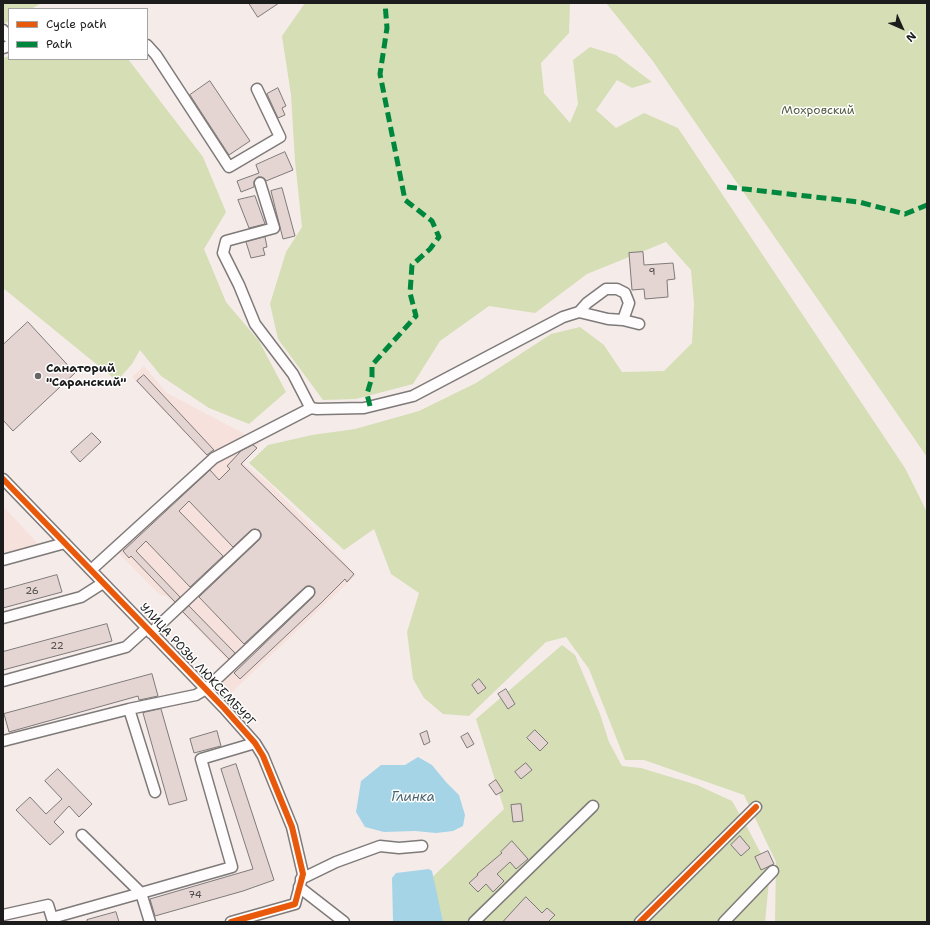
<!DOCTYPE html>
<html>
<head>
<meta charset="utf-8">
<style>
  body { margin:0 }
  #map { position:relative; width:930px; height:925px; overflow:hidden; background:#f5ecea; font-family:"Shantell Sans",sans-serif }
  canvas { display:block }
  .frame { position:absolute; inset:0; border:4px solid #1c1c1c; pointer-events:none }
  .legend { position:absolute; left:8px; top:8px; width:140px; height:52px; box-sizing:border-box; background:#fff; border:1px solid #a4a4a4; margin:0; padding:5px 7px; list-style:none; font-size:12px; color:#1c1c1c }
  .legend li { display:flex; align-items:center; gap:8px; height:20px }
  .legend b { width:20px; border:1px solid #a4a4a4 }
  .north { position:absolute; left:882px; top:8px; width:40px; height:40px; -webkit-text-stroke:3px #fff; paint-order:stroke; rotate:135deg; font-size:11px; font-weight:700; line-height:16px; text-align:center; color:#1c1c1c }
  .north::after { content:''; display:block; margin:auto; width:14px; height:18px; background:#1c1c1c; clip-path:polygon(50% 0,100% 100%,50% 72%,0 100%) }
</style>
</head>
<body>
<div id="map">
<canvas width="930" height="925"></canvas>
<div class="frame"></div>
<ul class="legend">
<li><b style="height:5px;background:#e8590c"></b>Cycle path</li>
<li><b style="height:5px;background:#00873e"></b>Path</li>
</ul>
<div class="north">N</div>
</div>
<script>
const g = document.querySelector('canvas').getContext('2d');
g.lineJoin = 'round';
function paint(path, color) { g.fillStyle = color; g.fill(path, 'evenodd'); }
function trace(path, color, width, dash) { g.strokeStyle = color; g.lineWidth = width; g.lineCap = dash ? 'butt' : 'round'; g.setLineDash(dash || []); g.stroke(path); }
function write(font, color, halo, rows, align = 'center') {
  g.font = font + ' "Shantell Sans",sans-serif'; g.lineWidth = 3; g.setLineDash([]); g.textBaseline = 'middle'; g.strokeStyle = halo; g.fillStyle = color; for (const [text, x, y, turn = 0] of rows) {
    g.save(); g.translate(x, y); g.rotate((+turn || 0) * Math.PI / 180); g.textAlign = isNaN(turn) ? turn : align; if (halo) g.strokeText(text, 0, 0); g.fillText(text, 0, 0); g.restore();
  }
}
const built = new Path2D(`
  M 144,366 L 167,393 L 241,432 L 260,444 L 243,463 L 269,483 L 309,524 L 356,575 L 228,696 L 211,678 L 228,661 L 166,596 L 160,595 L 116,551 L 209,459 L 132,377 Z
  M 3,506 L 43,549 L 3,564 Z`);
const green = new Path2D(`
  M 3,3 L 42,3 L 31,9 L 9,9 L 9,21 L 3,24 Z
  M 305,3 L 570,3 L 569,33 L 541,63 L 544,93 L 570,123 L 578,104 L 573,60 L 590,47 L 616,55 L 652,82 L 632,88 L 617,80 L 596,110 L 616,128 L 644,113 L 678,128 L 905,468 L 927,512 L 927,922 L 775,922 L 776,862 L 744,795 L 644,760 L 625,760 L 589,669 L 566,637 L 546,642 L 469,716 L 443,714 L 424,698 L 413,679 L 407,632 L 419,593 L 391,574 L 374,529 L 344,550 L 249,463 L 268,445 L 312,435 L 355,429 L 419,411 L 476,383 L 551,334 L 580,327 L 604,345 L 622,372 L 664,371 L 692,343 L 694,304 L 691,270 L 666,242 L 587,274 L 535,313 L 489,306 L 440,341 L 413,384 L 356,399 L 323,400 L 278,339 L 270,304 L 286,252 L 302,227 L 295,161 L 291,95 L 282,36 Z
  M 606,3 L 927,3 L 927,457 L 652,60 Z
  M 9,56 L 9,59 L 34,59 L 41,60 L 43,59 L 128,59 L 203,157 L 226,212 L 204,249 L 226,302 L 259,341 L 286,392 L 249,424 L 209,408 L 161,376 L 140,350 L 132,364 L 117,381 L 3,288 L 3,58 Z
  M 562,645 L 575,655 L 600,714 L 609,742 L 622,766 L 641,768 L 697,785 L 732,801 L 746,825 L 770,871 L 765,922 L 398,922 L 424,885 L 504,809 L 476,719 Z`);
const water = new Path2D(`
  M 418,757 L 432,765 L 446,782 L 459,795 L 465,815 L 463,826 L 453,831 L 436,833 L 415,831 L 384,832 L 365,827 L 356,812 L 361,781 L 381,765 L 405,765 Z
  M 429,869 L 432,871 L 443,922 L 393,922 L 392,878 L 396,873 Z`);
const building = new Path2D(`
  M 249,3 L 279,3 L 258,17 Z
  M 210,81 L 250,141 L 229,155 L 190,95 Z
  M 278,88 L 286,106 L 282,108 L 285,115 L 278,118 L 267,94 Z
  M 285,152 L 293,170 L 266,181 L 265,179 L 262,177 L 258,177 L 254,181 L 254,187 L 241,192 L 237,181 L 259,173 L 256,165 Z
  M 282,188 L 295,236 L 283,239 L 271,191 Z
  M 255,196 L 265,224 L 249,228 L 238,200 Z
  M 265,237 L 267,247 L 263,248 L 265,255 L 251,258 L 246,242 Z
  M 643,252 L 644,265 L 673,263 L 675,279 L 667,280 L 668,297 L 645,299 L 644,289 L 632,290 L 629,253 Z
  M 28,322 L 75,373 L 13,431 L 3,420 L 3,345 Z
  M 144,375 L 214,450 L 212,451 L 207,455 L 137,381 Z
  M 92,433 L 101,442 L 80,462 L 71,452 Z
  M 253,445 L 257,448 L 241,464 L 354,574 L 347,582 L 345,579 L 321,603 L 240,679 L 234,673 L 313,597 L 315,593 L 314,588 L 310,586 L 307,586 L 305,587 L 244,644 L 199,597 L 259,540 L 261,537 L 261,534 L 259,530 L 254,529 L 251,530 L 233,547 L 189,501 L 179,511 L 223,556 L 190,587 L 146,541 L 136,551 L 180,597 L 175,602 L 131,556 L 129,558 L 123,551 L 210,470 L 219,480 L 230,469 L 227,466 L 241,451 Z
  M 57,575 L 62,592 L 3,608 L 3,590 Z
  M 189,606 L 235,653 L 229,659 L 183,612 Z
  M 107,624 L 112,641 L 3,670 L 3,652 Z
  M 152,674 L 158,696 L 139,700 L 138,696 L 9,732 L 4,714 Z
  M 479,679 L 486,688 L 478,694 L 472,685 Z
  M 506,689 L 515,704 L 508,709 L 498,694 Z
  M 161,709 L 187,800 L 169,805 L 143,713 Z
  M 535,730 L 548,743 L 540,751 L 527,738 Z
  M 217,731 L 221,746 L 194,753 L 190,739 Z
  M 427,731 L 430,742 L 424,745 L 420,734 Z
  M 468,733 L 474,744 L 467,748 L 461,737 Z
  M 526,763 L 532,770 L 521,779 L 515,772 Z
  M 236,764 L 274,880 L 243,891 L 155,916 L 150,899 L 253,869 L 221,769 Z
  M 58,769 L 92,804 L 79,817 L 69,806 L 54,822 L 64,832 L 50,845 L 16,810 L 30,797 L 46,814 L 62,799 L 45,781 Z
  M 496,780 L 503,791 L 496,795 L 489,785 Z
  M 521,804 L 523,821 L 513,822 L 511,805 Z
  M 740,836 L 750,848 L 741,856 L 731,845 Z
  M 512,841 L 528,859 L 516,869 L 510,862 L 497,874 L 504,881 L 493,892 L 486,884 L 478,892 L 469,883 L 478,875 L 477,874 L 502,853 L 501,852 Z
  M 768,851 L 774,864 L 761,870 L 755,857 Z
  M 526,897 L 542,913 L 547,908 L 555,915 L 548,922 L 503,922 Z
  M 116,912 L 119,922 L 87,922 L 87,920 Z`);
const minor = new Path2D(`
  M 3,30 L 9,38
  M 147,45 L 156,55 L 229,167 L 280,137 L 257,89
  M 3,48 L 9,46
  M 260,183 L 274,228 L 226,241 L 223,253 L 239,285 L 255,324 L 293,374 L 308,403 L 311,408 L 317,409 L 364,408 L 413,396 L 563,317 L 579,312 L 608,319 L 623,320 L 639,324
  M 579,312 L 587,303 L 606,289 L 617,289 L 625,293 L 629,303 L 623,320
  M 3,479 L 224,708 L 255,743 L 263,756 L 292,827 L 303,874 L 295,904 L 231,922
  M 3,560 L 65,543
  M 91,570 L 214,458 L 311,408
  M 3,618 L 81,597 L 103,583
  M 151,633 L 255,535
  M 3,681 L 126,647 L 147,628
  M 129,709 L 172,700 L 191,696 L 196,695 L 206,689 L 309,592
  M 3,741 L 129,709 L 155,792
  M 82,835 L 141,893 L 232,867 L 201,759 L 255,743
  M 301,879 L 336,862 L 380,846 L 399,848 L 422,846
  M 299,887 L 344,922
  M 3,915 L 48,905 L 52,918 L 141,893 L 150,922
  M 474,922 L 593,806
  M 640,922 L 756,807
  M 724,922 L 773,871`);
const quiet = new Path2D(`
  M 727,187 L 859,202 L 905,214 L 927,205
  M 370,406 L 367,394 L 372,377 L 372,365 L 416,316 L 410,293 L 412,265 L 430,249 L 439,237 L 432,221 L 405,200 L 380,74 L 387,28 L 385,3`);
const cycleway = new Path2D(`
  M 3,479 L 224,708 L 255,743 L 263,756 L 292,827 L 303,874 L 295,904 L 231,922
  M 640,922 L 756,807`);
const markers = [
  [38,376,4,"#686564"]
];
const numberNames = [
  ["9",652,272],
  ["26",32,591],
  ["22",57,646],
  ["74",195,895]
];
const parkNames = [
  ["Мохровский",818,111]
];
const poiNames = [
  ["Санаторий",46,369],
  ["\"Саранский\"",46,383]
];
const streetNames = [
  ["УЛИЦА РОЗЫ ЛЮКСЕМБУРГ",197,665,47]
];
const waterNames = [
  ["Глинка",413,798]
];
paint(built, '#f6e1dd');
paint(green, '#d5deb5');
paint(water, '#a5d4e6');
paint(building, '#e4d5d2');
trace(building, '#7e7a79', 1);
trace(minor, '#7e7a79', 13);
trace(minor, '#fefcfc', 10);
trace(quiet, '#00873e', 5, [10, 5]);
trace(cycleway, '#e8590c', 6);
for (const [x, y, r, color] of markers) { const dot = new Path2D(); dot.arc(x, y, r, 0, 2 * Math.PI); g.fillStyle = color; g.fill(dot); trace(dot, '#fff', 1.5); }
write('10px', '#4e4a4a', null, numberNames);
write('12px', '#545c42', '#fff', parkNames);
write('bold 12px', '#1c1c1c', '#fff', poiNames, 'left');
write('12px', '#1c1c1c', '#fff', streetNames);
write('italic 13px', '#45616c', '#fff', waterNames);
</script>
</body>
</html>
